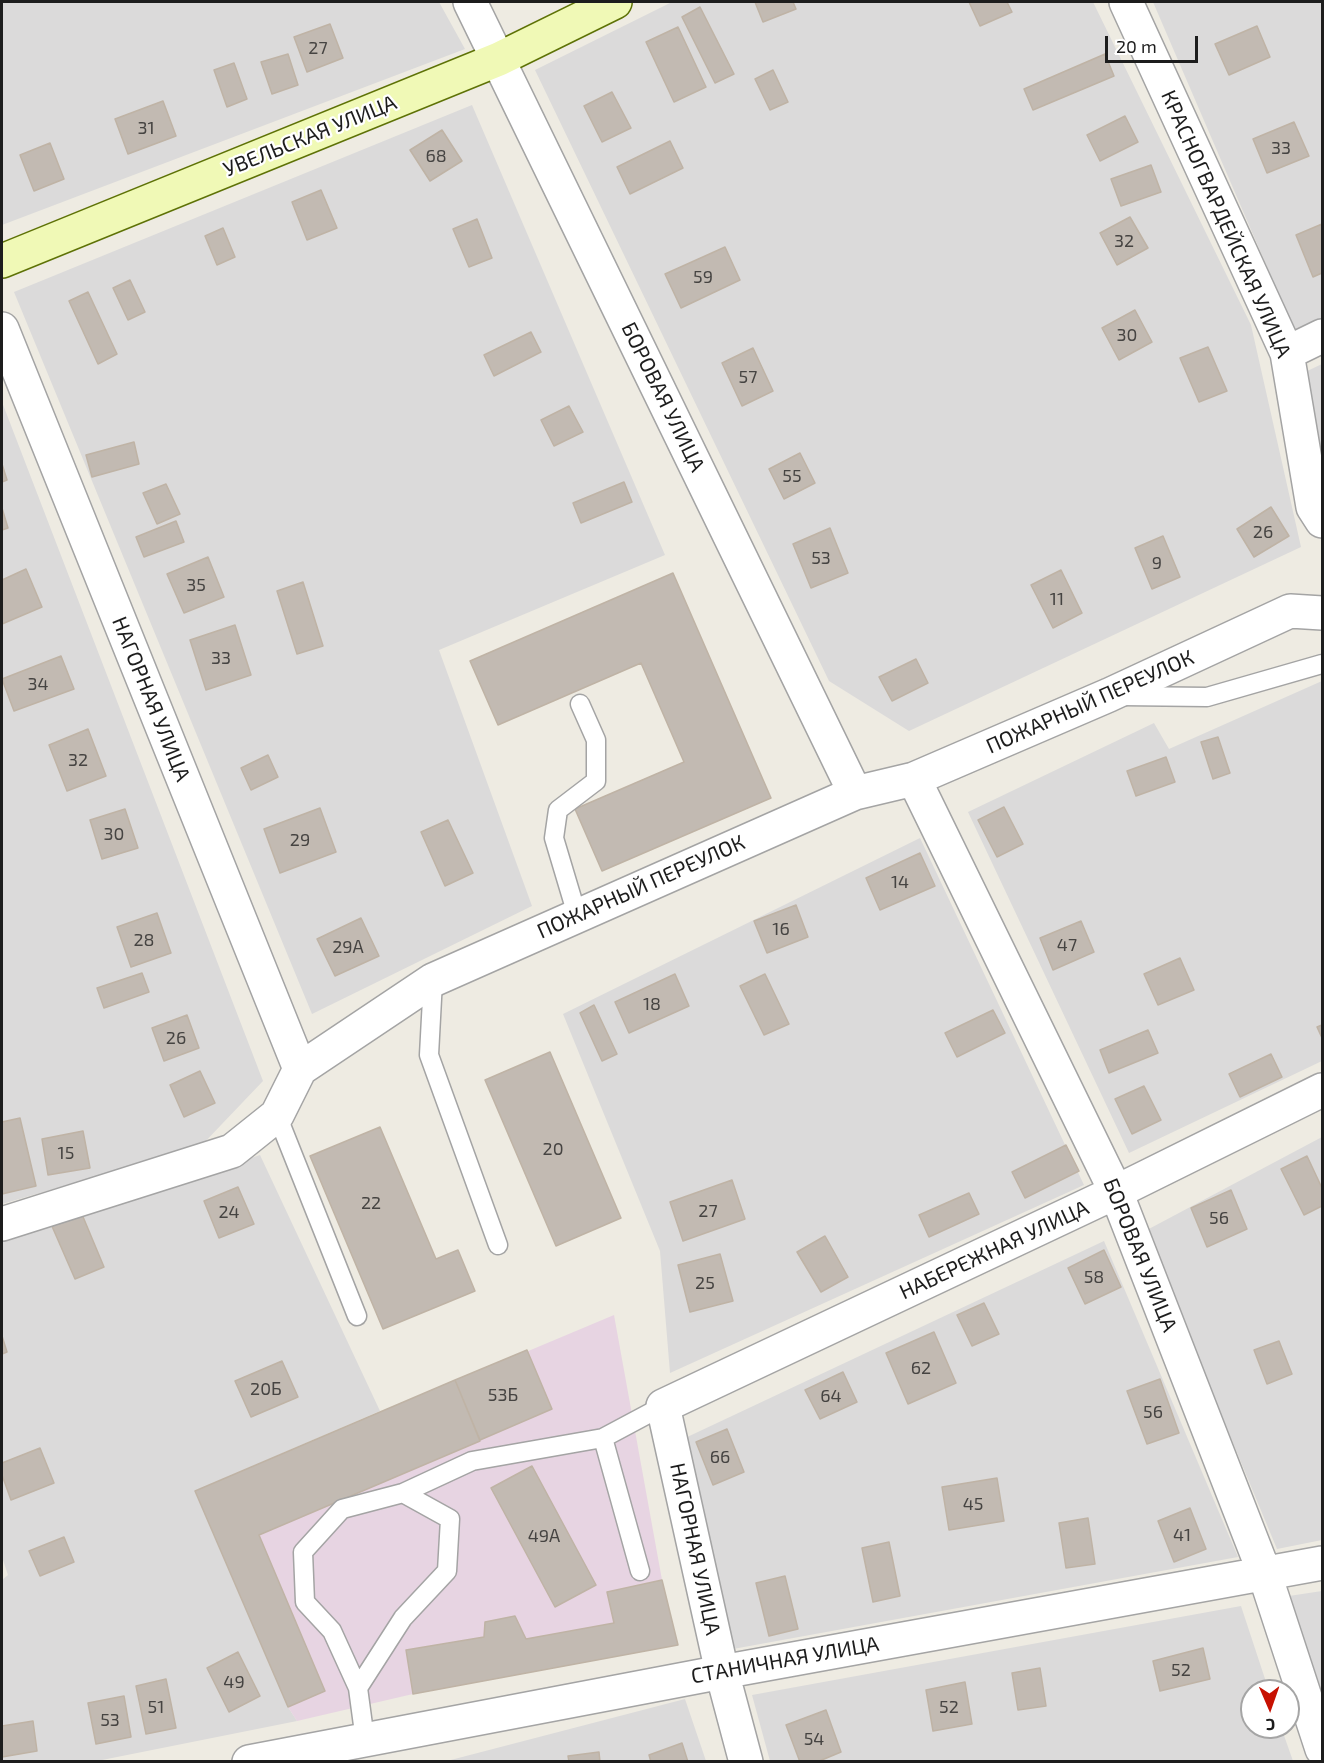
<!DOCTYPE html>
<html>
<head>
<meta charset="utf-8">
<style>
  body { margin:0 }
  #map { position:relative; width:1324px; height:1763px; overflow:hidden; background:#eeebe2; font-family:"Exo 2",sans-serif }
  canvas { display:block }
  .frame { position:absolute; inset:0; border:3px solid #1d1d1d; pointer-events:none }
  .north { position:absolute; left:1240px; top:1679px; width:60px; height:60px; box-sizing:border-box; background:#fff; border:2px solid #a5a5a5; border-radius:50%; rotate:178deg; font-size:16px; font-weight:700; line-height:24px; text-align:center; color:#1d1d1d }
  .north::after { content:''; display:block; margin:auto; width:21px; height:27px; background:#c71102; clip-path:polygon(50% 0,100% 100%,50% 72%,0 100%) }
  .scale { position:absolute; left:1105px; top:36px; width:93px; height:27px; box-sizing:border-box; border:3px solid #1d1d1d; border-top:0; padding-left:8px; font-size:18px; line-height:21px; white-space:nowrap; color:#1d1d1d; -webkit-text-stroke:4px #fff; paint-order:stroke }
</style>
</head>
<body>
<div id="map">
<canvas width="1324" height="1763"></canvas>
<div class="frame"></div>
<div class="north">С</div>
<div class="scale">20 m</div>
</div>
<script>
const g = document.querySelector('canvas').getContext('2d');
g.lineJoin = 'round';
function paint(path, color) { g.fillStyle = color; g.fill(path, 'evenodd'); }
function trace(path, color, width, dash) { g.strokeStyle = color; g.lineWidth = width; g.lineCap = dash ? 'butt' : 'round'; g.setLineDash(dash || []); g.stroke(path); }
function write(font, color, halo, rows, align = 'center') {
  g.font = font + ' "Exo 2",sans-serif'; g.lineWidth = 4.5; g.setLineDash([]); g.textBaseline = 'middle'; g.strokeStyle = halo; g.fillStyle = color; for (const [text, x, y, turn = 0] of rows) {
    g.save(); g.translate(x, y); g.rotate((+turn || 0) * Math.PI / 180); g.textAlign = isNaN(turn) ? turn : align; if (halo) g.strokeText(text, 0, 0); g.fillText(text, 0, 0); g.restore();
  }
}
const residential = new Path2D(`
  M 2,2 L 439,2 L 465,49 L 2,225 Z
  M 672,2 L 1093,2 L 1251,325 L 1301,547 L 909,731 L 829,681 L 535,70 Z
  M 1153,2 L 1322,2 L 1322,319 L 1295,332 Z
  M 472,105 L 665,555 L 439,650 L 532,906 L 312,1014 L 14,292 Z
  M 1322,364 L 1322,454 L 1301,374 Z
  M 2,402 L 263,1081 L 201,1146 L 2,1204 Z
  M 1322,681 L 1322,1061 L 1129,1153 L 968,812 L 1154,723 L 1169,749 Z
  M 920,838 L 1084,1185 L 670,1373 L 660,1251 L 563,1014 Z
  M 1322,1137 L 1322,1540 L 1277,1549 L 1145,1231 Z
  M 260,1155 L 380,1411 L 195,1491 L 288,1707 L 297,1721 L 97,1761 L 2,1761 L 2,1580 L 8,1575 L 2,1557 L 2,1241 Z
  M 1104,1241 L 1238,1557 L 733,1649 L 683,1439 Z
  M 1322,1591 L 1322,1691 L 1289,1596 Z
  M 1241,1606 L 1269,1691 L 1252,1691 L 1252,1727 L 1281,1727 L 1293,1761 L 770,1761 L 752,1695 Z
  M 685,1699 L 706,1761 L 443,1762 Z`);
const industrial = new Path2D(`
  M 614,1315 L 662,1580 L 678,1645 L 413,1694 L 297,1721 L 288,1707 L 195,1491 Z`);
const building = new Path2D(`
  M 755,2 L 793,2 L 796,9 L 763,22 Z
  M 969,2 L 1007,2 L 1012,12 L 980,26 Z
  M 700,7 L 734,74 L 715,83 L 682,17 Z
  M 330,24 L 343,58 L 307,72 L 294,37 Z
  M 1257,26 L 1270,57 L 1229,75 L 1215,44 Z
  M 678,27 L 706,87 L 674,102 L 646,42 Z
  M 288,54 L 298,85 L 272,94 L 261,62 Z
  M 1105,54 L 1114,76 L 1033,110 L 1024,89 Z
  M 234,63 L 247,99 L 227,107 L 214,70 Z
  M 773,70 L 788,102 L 770,110 L 755,79 Z
  M 612,92 L 631,128 L 602,142 L 584,106 Z
  M 163,101 L 176,136 L 128,154 L 115,119 Z
  M 1125,116 L 1138,142 L 1100,161 L 1087,135 Z
  M 1294,122 L 1309,156 L 1267,173 L 1253,139 Z
  M 442,130 L 462,161 L 430,181 L 410,150 Z
  M 670,141 L 683,168 L 630,194 L 617,167 Z
  M 50,143 L 64,179 L 34,191 L 20,155 Z
  M 1151,165 L 1161,192 L 1121,206 L 1111,179 Z
  M 321,190 L 337,228 L 307,240 L 292,202 Z
  M 1130,217 L 1148,248 L 1117,265 L 1100,233 Z
  M 477,219 L 492,258 L 469,267 L 453,229 Z
  M 1322,224 L 1322,273 L 1313,277 L 1296,235 Z
  M 223,228 L 235,257 L 217,265 L 205,236 Z
  M 725,247 L 740,280 L 681,308 L 665,274 Z
  M 130,280 L 145,312 L 128,320 L 113,288 Z
  M 88,292 L 117,354 L 98,364 L 69,301 Z
  M 1135,310 L 1152,342 L 1119,360 L 1102,328 Z
  M 531,332 L 541,352 L 494,376 L 484,355 Z
  M 1208,347 L 1227,391 L 1199,402 L 1180,358 Z
  M 753,348 L 773,391 L 742,406 L 722,363 Z
  M 569,406 L 583,432 L 554,446 L 541,420 Z
  M 134,442 L 139,464 L 92,477 L 86,455 Z
  M 800,453 L 815,483 L 784,499 L 769,469 Z
  M 2,464 L 7,480 L 2,482 Z
  M 624,482 L 632,502 L 581,523 L 573,503 Z
  M 166,484 L 180,514 L 157,524 L 143,493 Z
  M 1271,507 L 1289,536 L 1254,557 L 1237,529 Z
  M 2,508 L 8,528 L 2,530 Z
  M 176,521 L 184,542 L 144,557 L 136,537 Z
  M 830,528 L 848,573 L 811,588 L 793,544 Z
  M 1163,536 L 1180,577 L 1152,589 L 1135,548 Z
  M 208,557 L 224,597 L 184,613 L 167,574 Z
  M 26,569 L 42,607 L 2,624 L 2,580 Z
  M 1061,570 L 1082,613 L 1053,628 L 1031,585 Z
  M 673,573 L 771,798 L 602,871 L 575,809 L 684,762 L 641,663 L 498,725 L 470,661 Z
  M 303,582 L 323,646 L 297,654 L 277,591 Z
  M 235,625 L 251,675 L 206,690 L 190,640 Z
  M 61,656 L 74,689 L 14,711 L 2,679 Z
  M 916,659 L 928,683 L 892,701 L 879,677 Z
  M 88,729 L 106,776 L 67,791 L 49,745 Z
  M 1218,737 L 1230,773 L 1213,779 L 1201,742 Z
  M 268,755 L 278,777 L 251,790 L 241,768 Z
  M 1166,757 L 1175,782 L 1136,796 L 1127,771 Z
  M 1004,807 L 1023,844 L 997,857 L 978,820 Z
  M 320,808 L 336,852 L 280,873 L 264,829 Z
  M 125,809 L 138,848 L 102,859 L 90,820 Z
  M 448,820 L 473,873 L 445,886 L 421,832 Z
  M 920,853 L 935,886 L 880,910 L 866,878 Z
  M 796,905 L 808,937 L 767,953 L 754,921 Z
  M 157,913 L 171,953 L 131,967 L 117,927 Z
  M 361,918 L 379,956 L 335,976 L 317,939 Z
  M 1081,921 L 1094,952 L 1053,970 L 1040,938 Z
  M 1180,958 L 1194,990 L 1158,1005 L 1144,974 Z
  M 142,973 L 149,992 L 104,1008 L 97,988 Z
  M 675,974 L 689,1006 L 629,1033 L 615,1002 Z
  M 765,974 L 789,1024 L 764,1035 L 740,986 Z
  M 594,1005 L 617,1054 L 602,1061 L 580,1013 Z
  M 993,1010 L 1005,1033 L 957,1057 L 945,1033 Z
  M 187,1015 L 199,1048 L 164,1061 L 152,1028 Z
  M 1322,1025 L 1322,1038 L 1317,1027 Z
  M 1148,1030 L 1158,1053 L 1109,1073 L 1100,1050 Z
  M 550,1052 L 621,1218 L 556,1246 L 485,1080 Z
  M 1271,1054 L 1282,1077 L 1240,1097 L 1229,1074 Z
  M 200,1071 L 215,1103 L 184,1117 L 170,1085 Z
  M 1144,1086 L 1161,1120 L 1132,1134 L 1115,1099 Z
  M 20,1118 L 36,1186 L 2,1194 L 2,1122 Z
  M 380,1127 L 436,1259 L 458,1250 L 475,1291 L 383,1329 L 310,1156 Z
  M 83,1131 L 90,1168 L 48,1175 L 42,1139 Z
  M 1066,1145 L 1079,1171 L 1025,1198 L 1012,1172 Z
  M 1307,1156 L 1322,1188 L 1322,1206 L 1304,1215 L 1281,1169 Z
  M 732,1180 L 745,1219 L 683,1241 L 670,1202 Z
  M 238,1187 L 254,1224 L 219,1238 L 204,1201 Z
  M 1231,1190 L 1247,1229 L 1207,1247 L 1191,1208 Z
  M 969,1193 L 979,1214 L 929,1237 L 919,1215 Z
  M 81,1212 L 104,1267 L 75,1279 L 51,1224 Z
  M 825,1236 L 848,1277 L 821,1292 L 797,1252 Z
  M 1104,1250 L 1121,1287 L 1085,1304 L 1068,1268 Z
  M 720,1254 L 733,1301 L 690,1312 L 678,1265 Z
  M 984,1303 L 999,1334 L 972,1346 L 957,1315 Z
  M 934,1332 L 956,1383 L 908,1404 L 886,1353 Z
  M 2,1336 L 7,1352 L 2,1354 Z
  M 1279,1341 L 1292,1374 L 1267,1384 L 1254,1350 Z
  M 527,1350 L 552,1409 L 480,1440 L 455,1380 Z
  M 282,1361 L 298,1397 L 251,1417 L 235,1381 Z
  M 843,1372 L 857,1402 L 820,1419 L 805,1390 Z
  M 1160,1379 L 1179,1433 L 1147,1444 L 1127,1391 Z
  M 455,1380 L 480,1441 L 259,1535 L 325,1691 L 288,1707 L 195,1491 Z
  M 727,1429 L 744,1472 L 713,1485 L 696,1442 Z
  M 40,1448 L 54,1483 L 11,1500 L 2,1475 L 2,1463 Z
  M 532,1466 L 596,1585 L 555,1607 L 491,1488 Z
  M 997,1478 L 1004,1521 L 949,1530 L 942,1487 Z
  M 1190,1508 L 1206,1549 L 1174,1562 L 1158,1521 Z
  M 1088,1518 L 1095,1564 L 1066,1568 L 1059,1523 Z
  M 64,1537 L 74,1562 L 40,1576 L 29,1551 Z
  M 889,1542 L 900,1596 L 873,1602 L 862,1548 Z
  M 785,1576 L 798,1629 L 769,1636 L 756,1583 Z
  M 662,1580 L 678,1645 L 413,1694 L 406,1650 L 484,1637 L 485,1622 L 515,1616 L 526,1639 L 614,1623 L 607,1592 Z
  M 1203,1648 L 1210,1679 L 1160,1691 L 1153,1661 Z
  M 238,1652 L 260,1696 L 229,1712 L 207,1668 Z
  M 1040,1668 L 1046,1706 L 1018,1710 L 1012,1673 Z
  M 166,1679 L 176,1728 L 146,1734 L 136,1686 Z
  M 965,1682 L 972,1724 L 933,1731 L 926,1690 Z
  M 124,1696 L 131,1737 L 96,1744 L 88,1703 Z
  M 826,1710 L 841,1752 L 817,1762 L 800,1762 L 786,1725 Z
  M 33,1721 L 37,1751 L 2,1757 L 2,1726 Z
  M 682,1743 L 688,1762 L 651,1762 L 649,1755 Z
  M 599,1752 L 600,1762 L 569,1762 L 568,1756 Z`);
const lane = new Path2D(`
  M 1122,696 L 1207,697 L 1322,664
  M 577,915 L 554,838 L 558,810 L 596,781 L 596,740 L 580,704
  M 433,980 L 429,1055 L 498,1245
  M 277,1115 L 357,1316
  M 403,1493 L 472,1461 L 603,1438
  M 640,1571 L 603,1438 L 663,1406
  M 358,1688 L 332,1631 L 305,1602 L 303,1552 L 342,1509 L 403,1493 L 450,1519 L 447,1571 L 403,1618 L 358,1688 L 365,1740`);
const street = new Path2D(`
  M 470,2 L 855,793
  M 1126,2 L 1287,353 L 1313,507 L 1322,521
  M 2,329 L 300,1069
  M 1287,353 L 1322,336
  M 914,779 L 1116,1192 L 1264,1572 L 1322,1749
  M 2,1224 L 232,1151 L 277,1115 L 300,1069 L 433,980 L 855,793 L 914,779 L 1109,695 L 1290,611 L 1322,613
  M 249,1762 L 722,1672 L 1322,1563
  M 746,1762 L 722,1672 L 663,1406 L 1116,1192 L 1322,1090`);
const secondary = new Path2D(`
  M 2,261 L 499,59 L 615,2`);
const numberNames = [
  ["27",318,48],
  ["31",146,128],
  ["33",1281,148],
  ["68",436,156],
  ["32",1124,241],
  ["59",703,277],
  ["30",1127,335],
  ["57",748,377],
  ["55",792,476],
  ["26",1263,532],
  ["53",821,558],
  ["9",1157,563],
  ["35",196,585],
  ["11",1057,599],
  ["33",221,658],
  ["34",38,684],
  ["32",78,760],
  ["30",114,834],
  ["29",300,840],
  ["14",900,882],
  ["16",781,929],
  ["28",144,940],
  ["47",1067,945],
  ["29А",348,947],
  ["18",652,1004],
  ["26",176,1038],
  ["20",553,1149],
  ["15",66,1153],
  ["22",371,1203],
  ["27",708,1211],
  ["24",229,1212],
  ["56",1219,1218],
  ["58",1094,1277],
  ["25",705,1283],
  ["62",921,1368],
  ["20Б",266,1389],
  ["53Б",503,1395],
  ["64",831,1396],
  ["56",1153,1412],
  ["66",720,1457],
  ["45",973,1504],
  ["41",1182,1535],
  ["49А",544,1536],
  ["52",1181,1670],
  ["49",234,1682],
  ["51",156,1707],
  ["52",949,1707],
  ["53",110,1720],
  ["54",814,1739]
];
const streetNames = [
  ["УВЕЛЬСКАЯ УЛИЦА",310,136,-22],
  ["КРАСНОГВАРДЕЙСКАЯ УЛИЦА",1226,224,66],
  ["БОРОВАЯ УЛИЦА",663,397,64],
  ["НАГОРНАЯ УЛИЦА",151,699,68],
  ["ПОЖАРНЫЙ ПЕРЕУЛОК",1090,702,-24],
  ["ПОЖАРНЫЙ ПЕРЕУЛОК",641,887,-24],
  ["НАБЕРЕЖНАЯ УЛИЦА",994,1250,-25],
  ["БОРОВАЯ УЛИЦА",1140,1255,68],
  ["НАГОРНАЯ УЛИЦА",695,1549,78],
  ["СТАНИЧНАЯ УЛИЦА",785,1660,-10]
];
paint(residential, '#dbdada');
paint(industrial, '#e7d4e2');
paint(building, '#c2bab2');
trace(building, '#bfb3a5', 1.5);
trace(lane, '#a4a4a4', 21);
trace(street, '#a4a4a4', 36);
trace(secondary, '#5e7206', 36);
trace(lane, '#fff', 18);
trace(street, '#fff', 33);
trace(secondary, '#f0f9b6', 33);
write('18px', '#464442', null, numberNames);
write('21px', '#1d1d1d', '#fff', streetNames);
</script>
</body>
</html>
